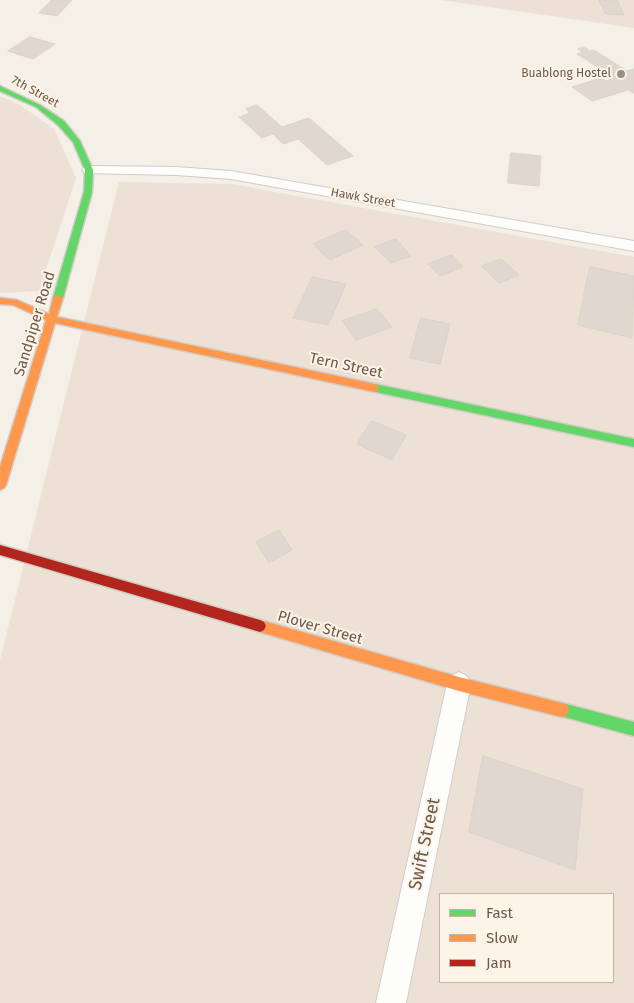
<!DOCTYPE html>
<html>
<head>
<meta charset="utf-8">
<style>
  body { margin:0 }
  #map { position:relative; width:634px; height:1003px; overflow:hidden; background:#f4efe7; font-family:"Fira Sans",sans-serif }
  canvas { display:block }
  .legend { position:absolute; left:439px; top:893px; width:175px; height:90px; box-sizing:border-box; background:#fdf4e8; border:1px solid #c4b5a9; margin:0; padding:6px 9px; list-style:none; font-size:15px; color:#6e574b }
  .legend li { display:flex; align-items:center; gap:10px; height:25px }
  .legend b { width:25px; border:1px solid #c4b5a9 }
</style>
</head>
<body>
<div id="map">
<canvas width="634" height="1003"></canvas>
<ul class="legend">
<li><b style="height:6px;background:#63d668"></b>Fast</li>
<li><b style="height:6px;background:#ff974d"></b>Slow</li>
<li><b style="height:6px;background:#b3261e"></b>Jam</li>
</ul>
</div>
<script>
const g = document.querySelector('canvas').getContext('2d');
g.lineJoin = 'round';
function paint(path, color) { g.fillStyle = color; g.fill(path, 'evenodd'); }
function trace(path, color, width, dash) { g.strokeStyle = color; g.lineWidth = width; g.lineCap = dash ? 'butt' : 'round'; g.setLineDash(dash || []); g.stroke(path); }
function write(font, color, halo, rows, align = 'center') {
  g.font = font + ' "Fira Sans",sans-serif'; g.lineWidth = 4; g.setLineDash([]); g.textBaseline = 'middle'; g.strokeStyle = halo; g.fillStyle = color; for (const [text, x, y, turn = 0] of rows) {
    g.save(); g.translate(x, y); g.rotate((+turn || 0) * Math.PI / 180); g.textAlign = isNaN(turn) ? turn : align; if (halo) g.strokeText(text, 0, 0); g.fillText(text, 0, 0); g.restore();
  }
}
const residential = new Path2D(`
  M 441,0 L 634,0 L 634,28 Z
  M 0,96 L 20,105 L 54,129 L 76,178 L 39,291 L 0,293 Z
  M 119,182 L 231,184 L 634,257 L 634,1003 L 0,1003 L 0,660 ZM 440,894 L 613,894 L 613,982 L 440,982 Z`);
const building = new Path2D(`
  M 52,0 L 72,0 L 57,16 L 39,13 Z
  M 599,0 L 617,0 L 624,15 L 606,14 Z
  M 30,37 L 55,44 L 33,59 L 8,51 Z
  M 584,47 L 590,51 L 594,50 L 627,71 L 634,69 L 634,93 L 628,90 L 592,101 L 572,87 L 601,78 L 606,81 L 615,78 L 577,54 L 583,52 L 578,49 Z
  M 257,105 L 282,127 L 309,118 L 353,156 L 327,165 L 298,139 L 283,144 L 273,134 L 262,138 L 239,117 L 250,113 L 246,109 Z
  M 511,153 L 541,156 L 539,186 L 508,183 Z
  M 346,230 L 363,245 L 330,260 L 313,244 Z
  M 396,239 L 411,256 L 391,263 L 375,247 Z
  M 452,255 L 463,267 L 440,276 L 428,264 Z
  M 502,259 L 519,275 L 499,283 L 482,266 Z
  M 590,267 L 634,276 L 632,338 L 578,325 Z
  M 313,277 L 346,284 L 328,325 L 293,318 Z
  M 377,309 L 392,327 L 356,340 L 342,321 Z
  M 421,318 L 450,324 L 440,364 L 410,358 Z
  M 372,421 L 406,435 L 392,460 L 357,444 Z
  M 279,530 L 292,550 L 269,563 L 256,542 Z
  M 483,756 L 583,789 L 575,870 L 469,832 Z`);
const street = new Path2D(`
  M 89,166 L 176,167 L 231,171 L 634,241 L 634,251 L 231,179 L 176,175 L 84,173 L 82,170 L 84,167 Z
  M 459,672 L 467,676 L 471,684 L 406,1003 L 376,1003 L 447,684 L 451,676 Z`);
const fast = new Path2D(`
  M 0,86 L 40,105 L 64,121 L 80,141 L 93,170 L 92,192 L 63,298 L 58,301 L 53,298 L 84,192 L 85,170 L 73,142 L 58,125 L 36,107 L 0,91 Z
  M 375,384 L 634,439 L 634,447 L 371,391 L 370,388 Z
  M 562,703 L 634,722 L 634,736 L 557,715 L 555,710 L 557,705 Z`);
const slow = new Path2D(`
  M 58,295 L 63,298 L 57,317 L 375,384 L 380,388 L 375,392 L 55,323 L 6,485 L 4,488 L 0,490 L 0,467 L 46,320 L 13,305 L 0,304 L 0,298 L 17,300 L 49,314 L 53,298 Z
  M 260,620 L 459,677 L 562,703 L 567,705 L 569,710 L 567,715 L 562,717 L 459,691 L 260,632 L 256,630 L 254,626 L 256,622 Z`);
const jam = new Path2D(`
  M 0,545 L 260,620 L 264,622 L 266,626 L 264,630 L 260,632 L 0,555 Z`);
const markers = [
  [621,74,5,"#9d8c82"]
];
const farPoinames = [
  ["Buablong Hostel",611,74]
];
const farStreetnames = [
  ["7th Street",35,92,29],
  ["Hawk Street",363,198,10]
];
const streetNames = [
  ["Sandpiper Road",35,324,-73],
  ["Tern Street",346,366,12],
  ["Plover Street",320,628,16]
];
const nearStreetnames = [
  ["Swift Street",425,844,-78]
];
paint(residential, '#ede1d5');
paint(building, '#e0d7d0');
trace(building, '#dcd2ca', 1);
trace(street, '#d3ccc6', 2);
trace(fast, '#d3cbc4', 3);
trace(slow, '#d3cbc4', 3);
trace(jam, '#d3cbc4', 3);
paint(street, '#fdfdfb');
paint(fast, '#63d668');
paint(slow, '#ff974d');
paint(jam, '#b3261e');
for (const [x, y, r, color] of markers) { const dot = new Path2D(); dot.arc(x, y, r, 0, 2 * Math.PI); g.fillStyle = color; g.fill(dot); trace(dot, '#fdf4e8', 2); }
write('12px', '#6e574b', '#fdf4e8', farPoinames, 'right');
write('12px', '#6e574b', '#fdf4e8', farStreetnames);
write('15px', '#6e574b', '#fdf4e8', streetNames);
write('18px', '#6e574b', '#fdf4e8', nearStreetnames);
</script>
</body>
</html>
